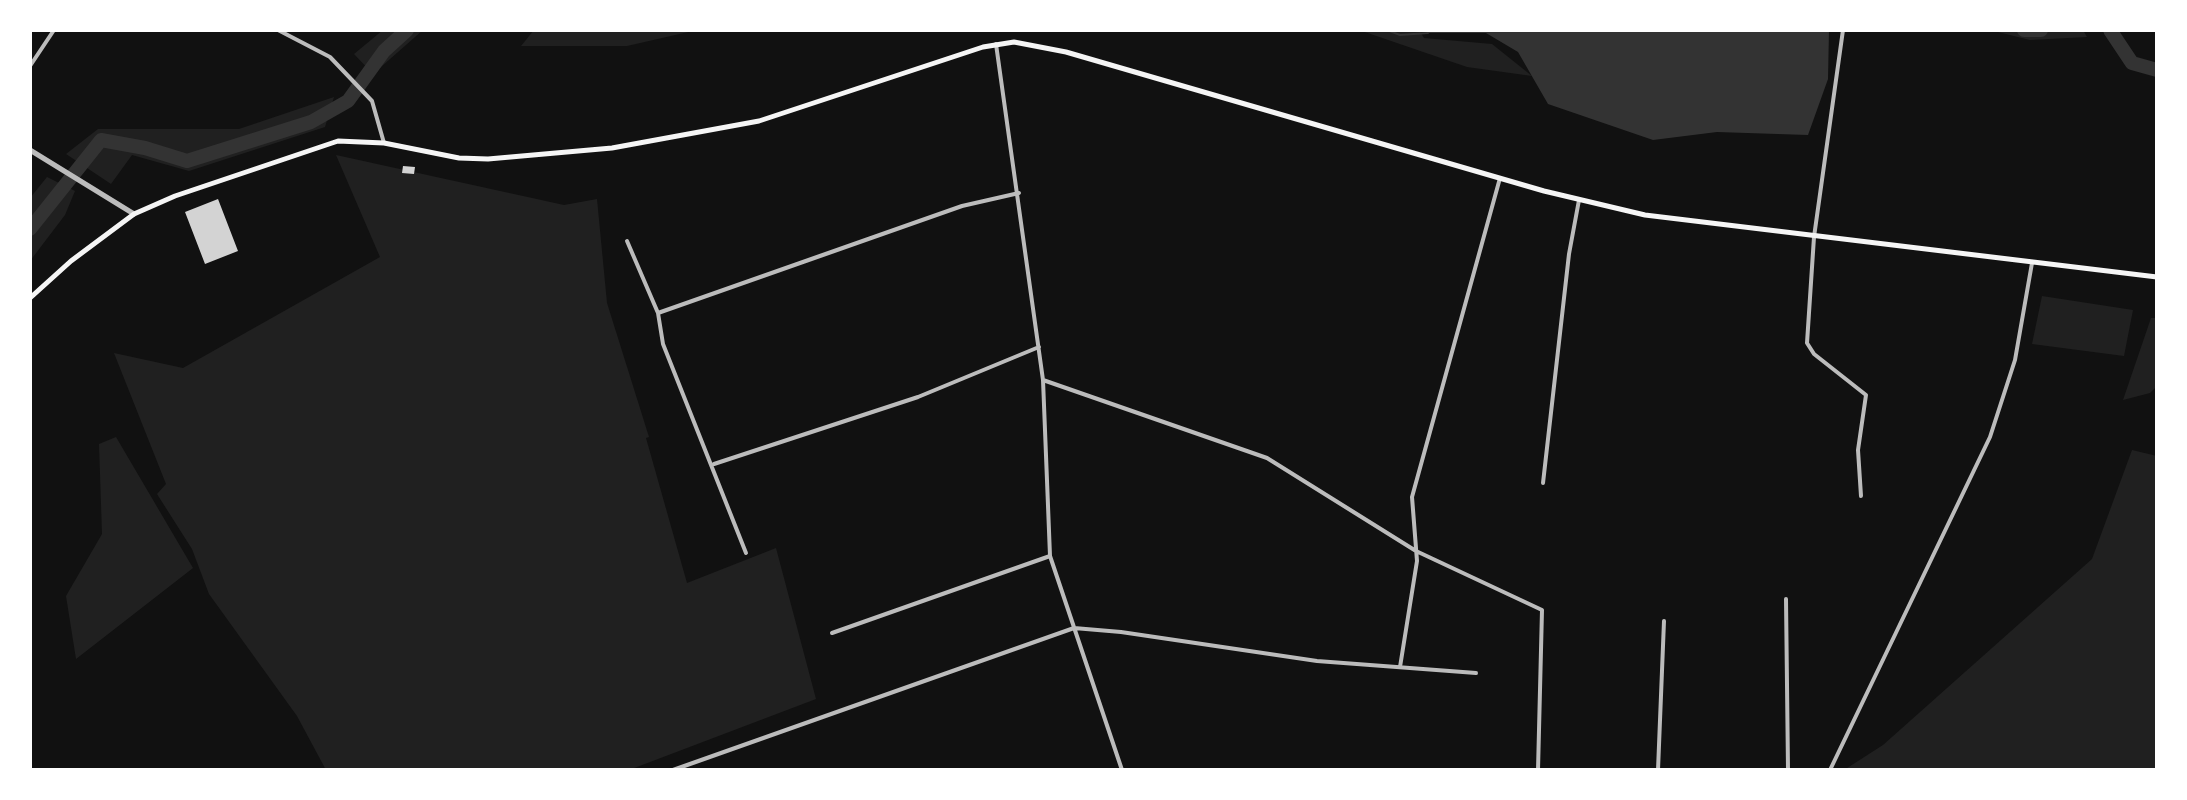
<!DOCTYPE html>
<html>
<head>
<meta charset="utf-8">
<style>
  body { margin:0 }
  #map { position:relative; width:2187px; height:800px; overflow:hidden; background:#111; font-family:"PT Sans",sans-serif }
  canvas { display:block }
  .frame { position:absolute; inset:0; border:32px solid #fff; pointer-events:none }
</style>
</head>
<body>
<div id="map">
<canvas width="2187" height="800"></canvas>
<div class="frame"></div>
</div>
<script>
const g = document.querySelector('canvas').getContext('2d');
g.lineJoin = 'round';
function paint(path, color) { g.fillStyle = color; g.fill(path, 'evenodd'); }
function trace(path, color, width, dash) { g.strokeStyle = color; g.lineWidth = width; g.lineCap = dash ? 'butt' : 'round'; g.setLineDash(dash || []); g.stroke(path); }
const green = new Path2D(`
  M 383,30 L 423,30 L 373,74 L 354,54 Z
  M 534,30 L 697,30 L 627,46 L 521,46 Z
  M 1359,30 L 1419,30 L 1424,38 L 1492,44 L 1532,76 L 1467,67 Z
  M 1990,30 L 2083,30 L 2087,37 L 2030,40 Z
  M 334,97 L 325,127 L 189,171 L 132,155 L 111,184 L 66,154 L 98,129 L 239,129 Z
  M 336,155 L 564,205 L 597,199 L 607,303 L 649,437 L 646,438 L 687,583 L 776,548 L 816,699 L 629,770 L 326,770 L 297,716 L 209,594 L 192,549 L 157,494 L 166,484 L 114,353 L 183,368 L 380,257 Z
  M 47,177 L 75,191 L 65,215 L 30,261 L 30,198 Z
  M 2042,296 L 2133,310 L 2124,356 L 2032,344 Z
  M 2151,318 L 2157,318 L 2157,386 L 2150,393 L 2123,400 Z
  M 116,437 L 193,568 L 76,659 L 66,596 L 102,534 L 99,444 Z
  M 2132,450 L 2157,456 L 2157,770 L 1844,770 L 1883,745 L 2092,559 Z`);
const water = new Path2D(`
  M 1428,30 L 1829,30 L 1828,79 L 1808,135 L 1717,132 L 1653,140 L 1548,104 L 1518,52 L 1486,33 L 1428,33 Z`);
const stream = new Path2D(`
  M 1387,30 L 1400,35 L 1428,33`);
const river = new Path2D(`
  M 2024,30 L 2041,30
  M 2110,30 L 2132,63 L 2157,70
  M 30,229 L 101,140 L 145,148 L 187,161 L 311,122 L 348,101 L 384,51 L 407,30`);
const building = new Path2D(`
  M 403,166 L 415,167 L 414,174 L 402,173 Z
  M 218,199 L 238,251 L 205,264 L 185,212 Z`);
const minor = new Path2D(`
  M 278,30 L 330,57 L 372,101 L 384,143
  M 1843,30 L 1814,237 L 1807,343 L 1814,354 L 1866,395 L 1858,450 L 1861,496
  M 996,44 L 1043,380 L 1050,556 L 1122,770
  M 30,66 L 54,30
  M 627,241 L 658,313 L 663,344 L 746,553
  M 658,313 L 962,206 L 1019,193
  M 1043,380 L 1267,458 L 1416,551 L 1542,610 L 1538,770
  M 714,464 L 918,397 L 1039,347
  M 1543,483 L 1569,254 L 1579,200
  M 1786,599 L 1788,770
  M 832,633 L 1050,556
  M 1400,667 L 1417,561 L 1412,497 L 1500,178
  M 673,770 L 1074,628 L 1121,632 L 1317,661 L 1476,673
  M 1658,770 L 1664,621
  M 1830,770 L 1990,437 L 2015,360 L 2032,263`);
const tertiary = new Path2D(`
  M 30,150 L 134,214`);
const secondary = new Path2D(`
  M 30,298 L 71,261 L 134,214 L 175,196 L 338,141 L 384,143 L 459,158 L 488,159 L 612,148 L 759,121 L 983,47 L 1014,42 L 1066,52 L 1544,191 L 1645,215 L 2157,277`);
paint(green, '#202020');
paint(water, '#333');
trace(stream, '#333', 2);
trace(river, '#333', 14);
paint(building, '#d3d3d3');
trace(minor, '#bcbcbc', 4);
trace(tertiary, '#bcbcbc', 5);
trace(secondary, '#f5f5f5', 5);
</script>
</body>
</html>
